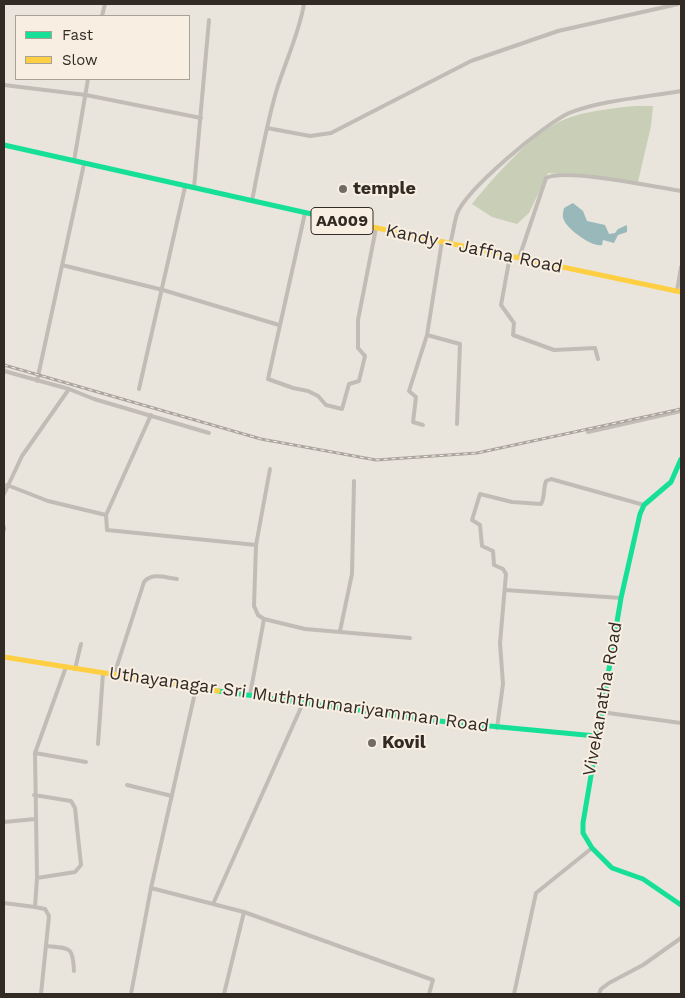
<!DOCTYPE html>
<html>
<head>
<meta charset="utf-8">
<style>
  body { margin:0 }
  #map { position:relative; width:685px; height:998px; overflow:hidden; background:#e9e5dc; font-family:"Work Sans",sans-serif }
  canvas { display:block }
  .frame { position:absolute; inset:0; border:5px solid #322a25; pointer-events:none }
  .legend { position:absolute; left:15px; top:15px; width:175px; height:65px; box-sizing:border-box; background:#f8efe2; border:1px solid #a9a096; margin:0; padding:6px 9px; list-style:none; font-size:15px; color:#322a25 }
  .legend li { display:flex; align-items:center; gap:10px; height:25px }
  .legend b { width:25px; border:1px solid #a9a096 }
</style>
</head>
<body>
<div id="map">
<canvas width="685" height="998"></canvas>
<div class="frame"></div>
<ul class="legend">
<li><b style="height:6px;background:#16e098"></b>Fast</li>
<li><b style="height:6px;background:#ffcf43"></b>Slow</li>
</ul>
</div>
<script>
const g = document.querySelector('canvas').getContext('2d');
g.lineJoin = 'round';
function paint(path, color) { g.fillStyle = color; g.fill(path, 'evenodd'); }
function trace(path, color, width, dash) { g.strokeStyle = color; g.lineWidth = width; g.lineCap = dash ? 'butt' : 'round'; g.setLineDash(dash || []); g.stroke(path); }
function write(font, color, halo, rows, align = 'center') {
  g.font = font + ' "Work Sans",sans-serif'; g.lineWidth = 4; g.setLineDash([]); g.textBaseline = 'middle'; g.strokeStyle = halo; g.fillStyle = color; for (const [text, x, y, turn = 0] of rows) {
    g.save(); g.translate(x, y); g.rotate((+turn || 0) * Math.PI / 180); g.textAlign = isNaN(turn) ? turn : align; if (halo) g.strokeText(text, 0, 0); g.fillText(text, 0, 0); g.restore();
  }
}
const green = new Path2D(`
  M 636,106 L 653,106 L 651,126 L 638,182 L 548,173 L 529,213 L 517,224 L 492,217 L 472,204 C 494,177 531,134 563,120 C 583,111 614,108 636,106 Z`);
const water = new Path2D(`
  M 573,203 L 583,211 L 587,221 L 605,225 L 609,234 L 615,233 L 618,229 L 627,225 L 627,232 L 618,235 L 614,243 L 603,240 L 602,245 C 593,248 567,229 564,220 C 562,217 563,212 564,208 Z`);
const street = new Path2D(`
  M 102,16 L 105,4
  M 4,85 L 86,95 L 201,118
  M 267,128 L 310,136 L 331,133 L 471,61 L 558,31 L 678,4
  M 74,161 L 88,79
  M 194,188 L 209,20
  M 252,201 C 259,164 266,128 276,92 C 285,62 299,34 304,4
  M 305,213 L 268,379 L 293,388 L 308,391 L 318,396 L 326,405 L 342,409 L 349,384 L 359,381 L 365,356 L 358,348 L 358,320 L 376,228
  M 450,244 C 453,234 454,223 457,214 C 466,189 545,124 569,113 C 602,100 647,97 681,91
  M 510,256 L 501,305 L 514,323 L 513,335 L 554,350 L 595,348 L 598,359
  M 519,258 L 546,178 C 565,168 656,187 681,191
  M 62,265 L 163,290 L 279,325
  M 677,291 L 681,267
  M 427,335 L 460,344 L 457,424
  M 4,371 L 69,389 L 94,399 L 209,433
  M 37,381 L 84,164
  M 139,389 L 185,187
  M 151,415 L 106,515 L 107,530 L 256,545
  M 423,425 L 413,422 L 416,397 L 409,391 L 427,335 L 442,241
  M 588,432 L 681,411
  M 270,469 L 256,545 L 254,606 L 258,615 L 264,619 L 305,629 L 410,638
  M 7,485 L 48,501 L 106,515
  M 4,494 L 22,456 L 69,389
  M 4,527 L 4,530
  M 505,590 L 621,598
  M 340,631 L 352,574 L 354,481
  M 75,669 L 81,644
  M 114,675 L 144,582 C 152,572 166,578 177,579
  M 250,695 L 264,619
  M 601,712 L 681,723
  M 497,728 L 503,684 L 500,643 L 506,574 L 503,569 L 494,565 L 493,551 L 482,546 L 480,525 L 472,520 L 480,494 L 512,502 L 541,504 C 545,498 543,489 546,481 L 551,479 L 644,505
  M 98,744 L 103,673
  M 35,753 L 86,762
  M 127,785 L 172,796
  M 34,795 L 71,801 L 75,808 L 81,865 L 75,872 L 37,878
  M 4,822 L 35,819
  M 151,888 L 244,912 L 433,980 L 429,994
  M 4,903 L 35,907
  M 213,904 L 303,703
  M 46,946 C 70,948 73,946 74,971
  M 41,994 L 49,916 L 45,909 L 35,907 L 37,878 L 35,753 L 66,667
  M 131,994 L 151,888 L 196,688
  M 224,994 L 244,912
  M 514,994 L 536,893 L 592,848
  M 599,994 L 601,989 L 609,983 L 643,965 L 681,938`);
const fast = new Path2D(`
  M 4,145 L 325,217
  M 681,459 L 671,482 L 644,505 L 640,514 L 621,598 L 583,823 L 583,833 L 592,848 L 612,868 L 643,879 L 681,905
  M 218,691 L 447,722 L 596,736`);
const slow = new Path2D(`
  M 325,217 L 681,292
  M 4,657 L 218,691`);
const rail = new Path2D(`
  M 4,365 L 261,439 L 376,460 L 477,453 L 681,409`);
const markers = [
  [343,189,5,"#726b65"],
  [372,743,5,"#726b65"]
];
const shields = [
  [342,221,62]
];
const shieldNames = [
  ["AA009",342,221]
];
const poiNames = [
  ["temple",353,189],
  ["Kovil",382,743]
];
const streetNames = [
  ["Kandy - Jaffna Road",474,249,12],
  ["Vivekanatha Road",603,699,-80],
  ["Uthayanagar Sri Muththumariyamman Road",299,700,8]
];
paint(green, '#c9cfb7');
paint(water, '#99b8ba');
trace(street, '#c2bcb6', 4);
trace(fast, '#16e098', 5);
trace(slow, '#ffcf43', 5);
trace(rail, '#aaa5a0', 3);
trace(rail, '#f8efe2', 1, [4]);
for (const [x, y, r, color] of markers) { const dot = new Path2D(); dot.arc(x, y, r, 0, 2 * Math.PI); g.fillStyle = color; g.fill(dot); trace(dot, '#f8efe2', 2); }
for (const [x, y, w] of shields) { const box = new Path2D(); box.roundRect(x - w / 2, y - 13.5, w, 27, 4); g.fillStyle = '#f8efe2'; g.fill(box); trace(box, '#322a25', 1); }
write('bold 16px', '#322a25', null, shieldNames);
write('bold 18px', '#322a25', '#f8efe2', poiNames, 'left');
write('18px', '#322a25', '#f8efe2', streetNames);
</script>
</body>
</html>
